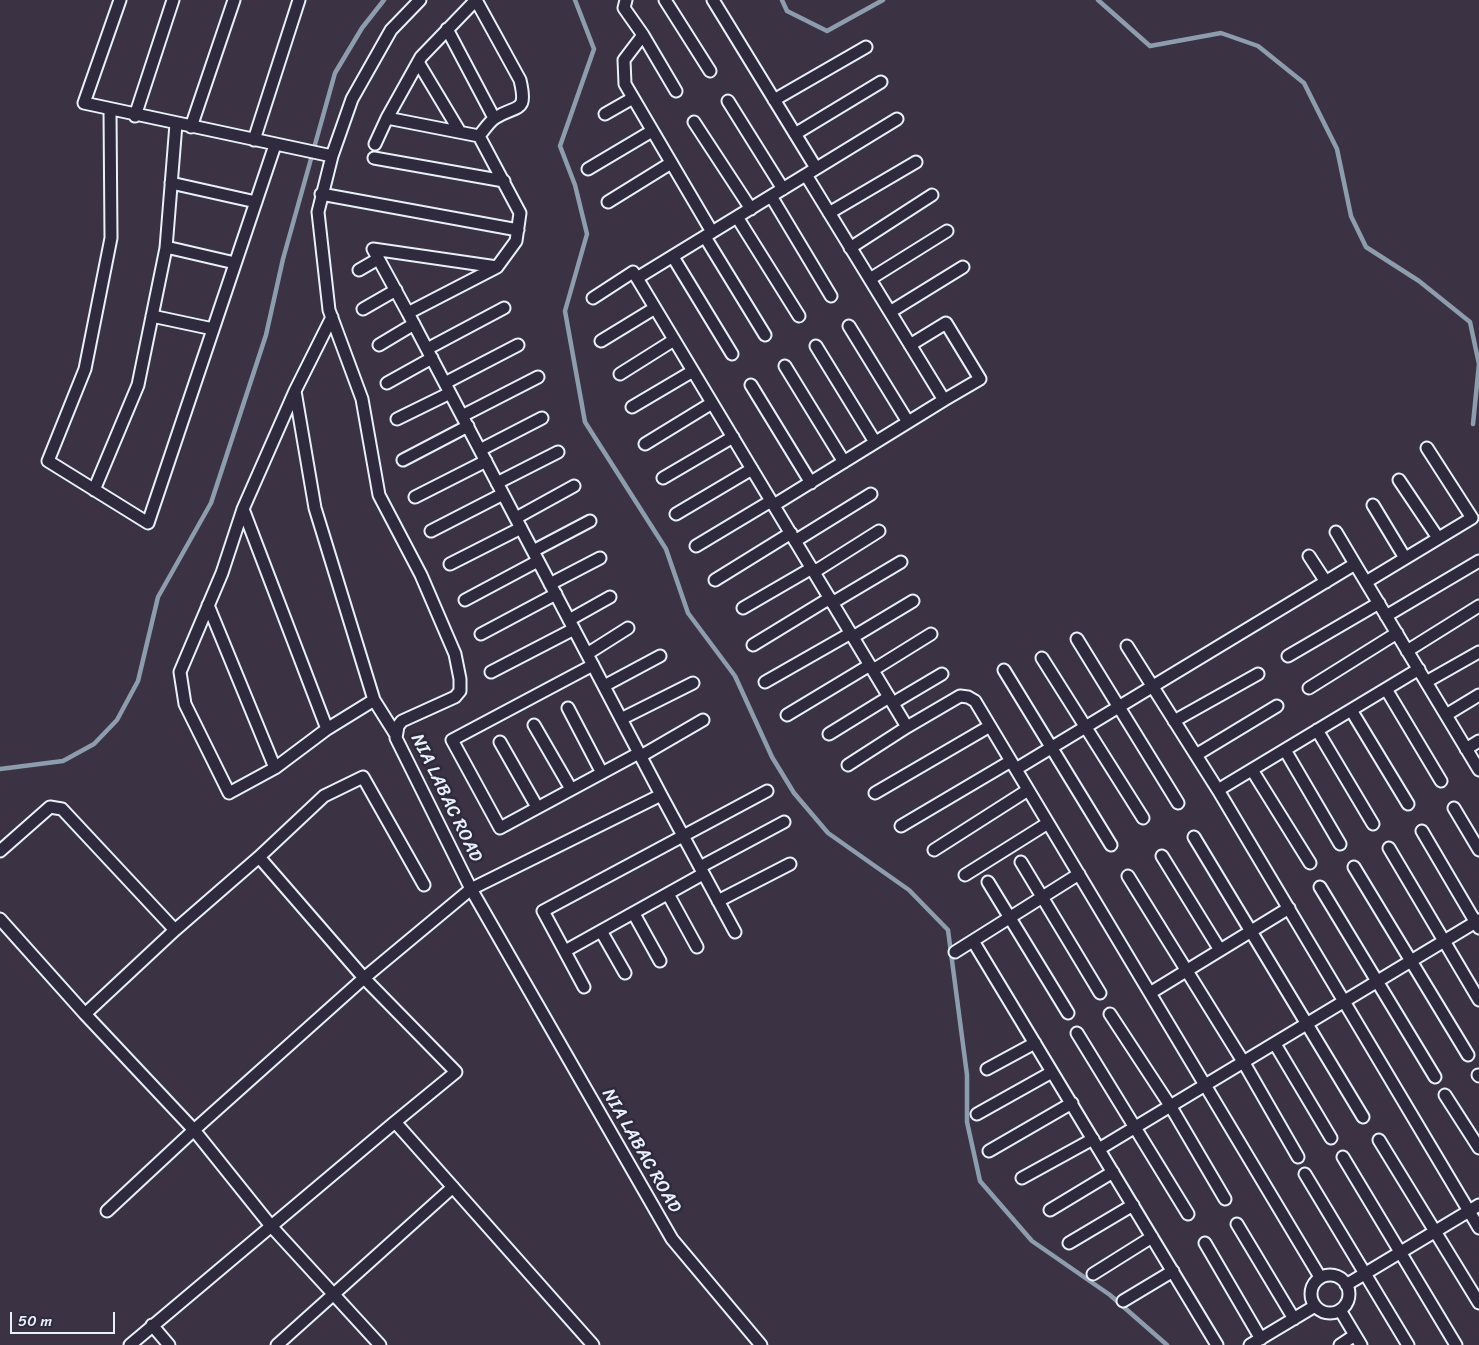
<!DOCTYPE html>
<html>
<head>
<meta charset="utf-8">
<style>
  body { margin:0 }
  #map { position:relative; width:1479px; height:1345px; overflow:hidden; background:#3b3343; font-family:Sriracha,sans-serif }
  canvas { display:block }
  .scale { position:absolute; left:10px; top:1312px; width:105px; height:22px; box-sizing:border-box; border:2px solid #e8f1f8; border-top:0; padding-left:6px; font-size:15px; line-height:18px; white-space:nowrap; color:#e8f1f8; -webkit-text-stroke:4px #2f2a3d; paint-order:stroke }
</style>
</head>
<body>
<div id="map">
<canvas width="1479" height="1345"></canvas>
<div class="scale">50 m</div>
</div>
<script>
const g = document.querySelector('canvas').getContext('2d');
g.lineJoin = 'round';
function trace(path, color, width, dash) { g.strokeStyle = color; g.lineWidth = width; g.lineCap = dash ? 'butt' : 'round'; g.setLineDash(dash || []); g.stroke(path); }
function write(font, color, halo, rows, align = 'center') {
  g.font = font + ' Sriracha,sans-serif'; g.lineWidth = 5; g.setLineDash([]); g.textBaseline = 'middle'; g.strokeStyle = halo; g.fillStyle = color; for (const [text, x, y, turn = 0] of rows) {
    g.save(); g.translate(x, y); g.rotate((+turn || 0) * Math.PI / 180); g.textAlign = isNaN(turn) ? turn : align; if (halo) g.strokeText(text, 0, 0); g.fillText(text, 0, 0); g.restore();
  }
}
const stream = new Path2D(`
  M 575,0 L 594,49 L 560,146 L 575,185 L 587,234 L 565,311 L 585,422 L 666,549 L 688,613 L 735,676 L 772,757 L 794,793 L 828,833 L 909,890 L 948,930 L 967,1075 L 967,1122 L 980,1181 L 1032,1241 L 1110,1295 L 1167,1345
  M 782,0 L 787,11 L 827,31 L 883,0
  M 1098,0 L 1150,46 L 1221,33 L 1258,46 L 1304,83 L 1337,149 L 1351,216 L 1366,247 L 1419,281 L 1470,322 L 1479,364 L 1473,424
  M 0,769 L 63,761 L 94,744 L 117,720 L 138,681 L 158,597 L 211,503 L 266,335 L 283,259 L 335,73 L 362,28 L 384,0`);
const minor = new Path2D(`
  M 120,0 L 84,103 L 332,156
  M 420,0 L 391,30 L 352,99 L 332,156 L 318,212 L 329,310 L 362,399 L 379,495 L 421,575 L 455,654 L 460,679 L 460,691 L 455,697 L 402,721 L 398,726 L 396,738 L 471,889 L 672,1239 L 761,1345
  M 476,0 L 421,57 L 387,118 L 479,136
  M 626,0 L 624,8 L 643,35 L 624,60 L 625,84 L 712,232
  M 665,0 L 710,71
  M 713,0 L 816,168
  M 447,29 L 494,118
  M 643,35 L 676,91
  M 418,62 L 460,132
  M 774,100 L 866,47
  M 728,101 L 783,189
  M 110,110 L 111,238 L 85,369 L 48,461 L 148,523 L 275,145
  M 605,114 L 633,98
  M 135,116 L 173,0
  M 897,119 L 637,278 L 907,727 L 960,696 L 968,697 L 975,701 L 1320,1277
  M 694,122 L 751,209
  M 191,127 L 234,0
  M 795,134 L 881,82
  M 254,140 L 299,0
  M 375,144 L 387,118
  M 374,158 L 504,181
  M 588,169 L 652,131
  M 171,183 L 256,202
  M 321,194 L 518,230
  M 771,196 L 831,296
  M 608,202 L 671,163
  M 829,213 L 916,162
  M 737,217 L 799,316
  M 705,237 L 765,335
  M 166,247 L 235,263
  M 850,248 L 932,195
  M 673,257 L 732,354
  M 359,270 L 378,259
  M 870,279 L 947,231
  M 593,298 L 633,272 L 637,278
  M 363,309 L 396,290
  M 890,312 L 963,267
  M 408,313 L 373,249 L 497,267
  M 152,316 L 213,329
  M 332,317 L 295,391 L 243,509 L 222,573 L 180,672 L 185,704 L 229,793 L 275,768 L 327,729 L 374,700
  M 849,326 L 908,422
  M 601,341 L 655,308
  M 379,345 L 414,324
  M 910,345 L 946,323 L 980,379 L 944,400
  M 816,346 L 875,442
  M 427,349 L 504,308
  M 785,366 L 844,462
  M 620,374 L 674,340
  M 387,383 L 432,358
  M 445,383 L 518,345
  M 751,385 L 811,483
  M 295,391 L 315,508 L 374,700 L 396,735
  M 632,407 L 693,371
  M 462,416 L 538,377
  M 397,419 L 450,393
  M 645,444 L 712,403
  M 480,450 L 542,418
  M 403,460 L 468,426
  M 663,478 L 733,437
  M 1399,480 L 1438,538
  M 497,483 L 558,452
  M 94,490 L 138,385 L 166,248 L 176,124
  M 415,497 L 486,461
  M 774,505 L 944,400 L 806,175
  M 1373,505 L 1405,558
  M 243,509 L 327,729
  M 676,514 L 752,469
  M 516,518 L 574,486
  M 431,531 L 503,494
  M 1336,532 L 1355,564
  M 795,541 L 871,494
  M 696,546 L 771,501
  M 533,551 L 590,521
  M 1309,556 L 1326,582
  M 450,564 L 521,528
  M 814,572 L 879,531
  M 715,580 L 791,533
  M 1366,582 L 1472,518 L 1427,448
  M 550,584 L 600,558
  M 465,600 L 538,561
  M 832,603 L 901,562
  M 208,605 L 275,768
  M 743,608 L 812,568
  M 1386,616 L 1479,561
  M 569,620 L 610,597
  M 481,634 L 556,594
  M 853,637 L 913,601
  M 1077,639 L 1178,803
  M 753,645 L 830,598
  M 1127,646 L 1218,790 L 1479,1228
  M 1407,651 L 1479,606
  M 587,654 L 628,628
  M 1288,656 L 1379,603
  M 1042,658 L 1143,818
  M 593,665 L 452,740 L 500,828 L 639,753
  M 873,670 L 931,634
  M 1004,670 L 1111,845
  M 491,672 L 574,629
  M 765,682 L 851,633
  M 1426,682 L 1479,652
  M 604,686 L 660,656
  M 1309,688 L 1397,633
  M 1386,689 L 1441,781
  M 893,703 L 942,674
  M 568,708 L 602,773
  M 1351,710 L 1408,804
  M 787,715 L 870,665
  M 1446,715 L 1479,695
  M 621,719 L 693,683
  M 1174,721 L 1258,674
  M 534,725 L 571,789
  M 1317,730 L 1373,824
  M 829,734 L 889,697
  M 500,742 L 537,807
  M 1466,749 L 1479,741
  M 1285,750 L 1340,844
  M 1196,755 L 1277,706
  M 641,756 L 703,720
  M 848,765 L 907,727
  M 1016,769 L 1355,564 L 1479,770
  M 1252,770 L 1310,863
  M 1218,790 L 1419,669
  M 875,793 L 990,726
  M 661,795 L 735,932
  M 1454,808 L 1479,850
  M 901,826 L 1011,761
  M 1422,831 L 1479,928
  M 1194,837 L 1363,1117
  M 1389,848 L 1479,1000
  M 934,850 L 1028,790
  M 0,851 L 50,807 L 62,809 L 175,930
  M 1162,856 L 1220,950
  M 259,857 L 324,796 L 363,777 L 424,885
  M 1021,862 L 1100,993
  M 700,867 L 784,822
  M 1354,867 L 1468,1055
  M 965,875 L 1048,823
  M 1128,876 L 1244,1063 L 1298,1157
  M 988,882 L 1068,1013
  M 1320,887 L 1435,1077
  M 668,894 L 697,947
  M 718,901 L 790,864
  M 634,914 L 660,961
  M 0,919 L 85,1014
  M 601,931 L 625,973
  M 973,941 L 1217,1345
  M 565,951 L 703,874
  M 955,952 L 1079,874
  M 584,987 L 543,911 L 767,791
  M 1150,993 L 1289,908
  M 1110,1014 L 1171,1107 L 1225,1199
  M 1077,1033 L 1188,1214
  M 1275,1044 L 1331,1138
  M 987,1069 L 1035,1043
  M 1478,1075 L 1479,1076
  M 1445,1095 L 1479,1148
  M 977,1114 L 1052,1072
  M 1379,1140 L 1479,1303
  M 1099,1149 L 1479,920
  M 989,1151 L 1072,1103
  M 1343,1157 L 1456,1345
  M 1305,1174 L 1408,1345
  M 1022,1178 L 1093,1139
  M 1050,1210 L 1113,1172
  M 107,1211 L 194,1130 L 364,978 L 471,889 L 661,795 L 408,313 L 497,267 L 516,241 L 520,213 L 479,136 C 484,130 489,122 495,118 C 517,104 528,114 520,80 L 476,0
  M 1237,1224 L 1294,1319
  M 1069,1243 L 1133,1205
  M 1205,1243 L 1261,1339
  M 1093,1274 L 1152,1237
  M1311 1294a19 19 0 1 1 38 0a19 19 0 1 1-38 0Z
  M 1346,1285 L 1479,1205
  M 1123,1301 L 1173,1271
  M 1340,1310 L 1361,1345
  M 152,1325 L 169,1345
  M 130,1345 L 395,1122
  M 277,1345 L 453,1187
  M 380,1345 L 271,1226 L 194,1130 L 85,1014 L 175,930 L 259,857 L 364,978 L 456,1072 L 395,1122 L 593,1345
  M 1250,1345 L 1315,1306
  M 1340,1345 L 1355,1335`);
const streetNames = [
  ["NIA LABAC ROAD",446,798,64],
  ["NIA LABAC ROAD",641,1151,60]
];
trace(stream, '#8e9dae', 4.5);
trace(minor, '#e8f1f8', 15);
trace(minor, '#2f2a3d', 11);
write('18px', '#e8f1f8', '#2f2a3d', streetNames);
</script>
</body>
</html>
